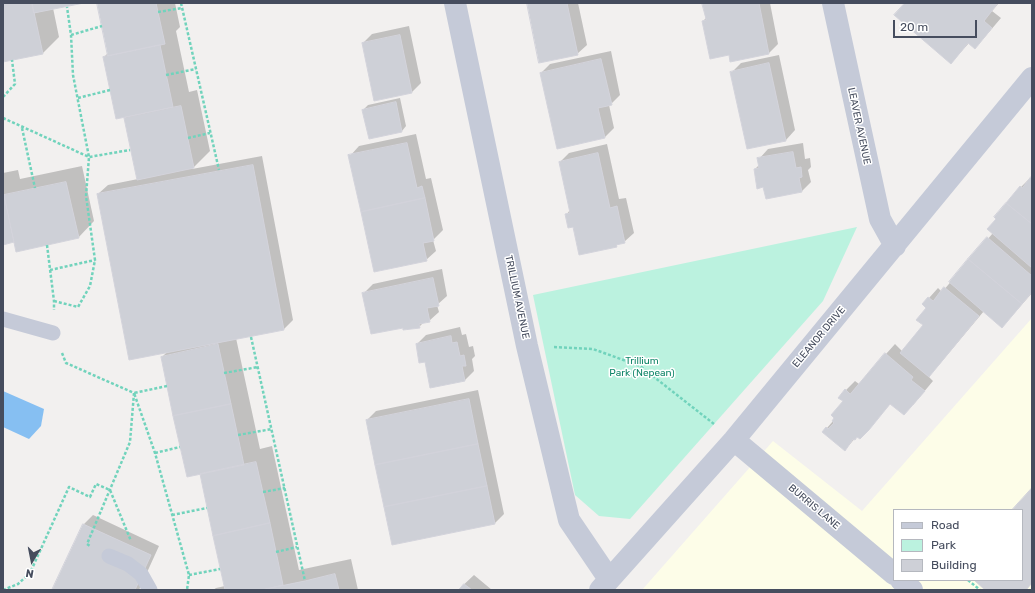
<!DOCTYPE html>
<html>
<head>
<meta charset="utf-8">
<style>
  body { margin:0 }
  #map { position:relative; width:1035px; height:593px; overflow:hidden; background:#f2f0ef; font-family:Rubik,sans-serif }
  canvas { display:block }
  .frame { position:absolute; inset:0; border:4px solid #464d5e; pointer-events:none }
  .legend { position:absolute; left:893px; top:509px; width:130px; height:72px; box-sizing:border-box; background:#fff; border:1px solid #b5b8bf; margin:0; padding:5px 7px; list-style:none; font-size:12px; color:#464d5e }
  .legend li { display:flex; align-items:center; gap:8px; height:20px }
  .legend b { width:20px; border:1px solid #b5b8bf }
  .north { position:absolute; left:12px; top:541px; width:40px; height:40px; -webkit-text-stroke:3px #fff; paint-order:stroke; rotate:190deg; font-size:11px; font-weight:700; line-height:16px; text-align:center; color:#464d5e }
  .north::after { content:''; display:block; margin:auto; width:14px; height:18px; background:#464d5e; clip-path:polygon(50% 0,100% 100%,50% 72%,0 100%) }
  .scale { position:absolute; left:893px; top:20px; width:84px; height:18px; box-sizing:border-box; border:2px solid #464d5e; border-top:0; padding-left:5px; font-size:12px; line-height:14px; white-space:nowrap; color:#464d5e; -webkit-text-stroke:3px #fff; paint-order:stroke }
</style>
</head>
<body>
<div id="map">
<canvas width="1035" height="593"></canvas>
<div class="frame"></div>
<ul class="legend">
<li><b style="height:5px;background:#c5cad8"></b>Road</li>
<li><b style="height:11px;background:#bbf2df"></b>Park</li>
<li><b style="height:11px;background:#ced0d7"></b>Building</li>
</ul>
<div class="north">N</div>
<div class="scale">20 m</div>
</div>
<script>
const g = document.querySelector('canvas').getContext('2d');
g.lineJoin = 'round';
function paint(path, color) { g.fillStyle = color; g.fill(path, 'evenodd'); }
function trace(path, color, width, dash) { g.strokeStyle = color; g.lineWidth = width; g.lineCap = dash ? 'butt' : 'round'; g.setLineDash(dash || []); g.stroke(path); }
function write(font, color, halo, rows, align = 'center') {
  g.font = font + ' Rubik,sans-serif'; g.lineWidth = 3; g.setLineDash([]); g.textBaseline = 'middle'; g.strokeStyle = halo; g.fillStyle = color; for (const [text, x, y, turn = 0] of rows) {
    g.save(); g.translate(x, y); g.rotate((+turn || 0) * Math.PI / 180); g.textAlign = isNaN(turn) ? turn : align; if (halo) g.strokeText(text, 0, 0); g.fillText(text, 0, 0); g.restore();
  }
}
const commercial = new Path2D(`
  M 1032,318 L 1032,590 L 642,590 L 773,441 L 862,511 ZM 894,510 L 1022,510 L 1022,580 L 894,580 Z`);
const green = new Path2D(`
  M 857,227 L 823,301 L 630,519 L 599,516 L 575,495 L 533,295 Z`);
const water = new Path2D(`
  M 3,391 L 44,409 L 41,426 L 29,439 L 3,427 Z`);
const shadow = new Path2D(`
  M 3,3 L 79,3 L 53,8 L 59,37 L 43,53 L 3,61 Z
  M 98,3 L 175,3 L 180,27 L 176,31 L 189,92 L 197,90 L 210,151 L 192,169 L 262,156 L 293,320 L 284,329 L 236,338 L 260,449 L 272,446 L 299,570 L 351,559 L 358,590 L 213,590 L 216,588 L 225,586 L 201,473 L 162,357 L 168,351 L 98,194 L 108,185 L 138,179 L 125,116 L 104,57 L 108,53 Z
  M 528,3 L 578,3 L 587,45 L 577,54 Z
  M 703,3 L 770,3 L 778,44 L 769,53 L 730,54 L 703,21 L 706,18 Z
  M 906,3 L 999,3 L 992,11 L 1001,18 L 984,38 L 969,43 L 951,63 Z
  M 409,26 L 421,83 L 412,92 L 363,43 L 372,34 Z
  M 611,51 L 620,95 L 611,104 L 609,105 L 614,128 L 605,137 L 541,73 L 550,64 Z
  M 779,55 L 795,130 L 786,140 L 748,148 L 732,72 L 741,63 Z
  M 400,98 L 406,126 L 402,131 L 363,110 L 368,105 Z
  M 416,134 L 426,179 L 431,178 L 443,230 L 433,240 L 436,251 L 426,260 L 350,156 L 359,146 Z
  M 803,143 L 805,159 L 810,158 L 811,167 L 808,170 L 811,182 L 802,191 L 764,186 L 755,169 L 760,164 L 759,159 L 768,149 Z
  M 607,144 L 619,199 L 626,198 L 634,233 L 624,242 L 619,243 L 616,246 L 573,225 L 566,215 L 570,210 L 560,162 L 569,153 Z
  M 82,166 L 94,221 L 78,238 L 15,241 L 3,244 L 3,173 L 18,170 L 20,179 Z
  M 1030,178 L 1031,179 L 1032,178 L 1032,293 L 1011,317 L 984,311 L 938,366 L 928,376 L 933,381 L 913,405 L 891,403 L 868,429 L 857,436 L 845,450 L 827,428 L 833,421 L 844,401 L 846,390 L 855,381 L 859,384 L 895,344 L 902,351 L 924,325 L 929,298 L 938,288 L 942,292 L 993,233 L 1021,187 Z
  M 442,269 L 447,296 L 437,305 L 439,312 L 429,321 L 424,322 L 419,327 L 404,326 L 364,293 L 373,284 Z
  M 460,327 L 462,335 L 466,334 L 469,347 L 473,346 L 475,356 L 472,359 L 474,371 L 465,380 L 425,361 L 420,362 L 417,344 L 426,335 Z
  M 478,390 L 504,514 L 495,523 L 367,420 L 376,411 Z
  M 93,515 L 159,546 L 139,590 L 53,590 L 84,524 Z
  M 474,575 L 492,590 L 458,590 Z`);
const building = new Path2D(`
  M 3,3 L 32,3 L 43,54 L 3,62 Z
  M 32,3 L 84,3 L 34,13 Z
  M 97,3 L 156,3 L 165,44 L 108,56 Z
  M 527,3 L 567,3 L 578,55 L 539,63 Z
  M 702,3 L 759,3 L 769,54 L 730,62 L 729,55 L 710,59 L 702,21 L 706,20 Z
  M 905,3 L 998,3 L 984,21 L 992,28 L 975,49 L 968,43 L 951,64 L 894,15 Z
  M 400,35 L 412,93 L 374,101 L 362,43 Z
  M 160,45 L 173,107 L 116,119 L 103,57 Z
  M 601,59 L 612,105 L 598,108 L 605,138 L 557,149 L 540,73 Z
  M 769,63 L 786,141 L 747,149 L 730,72 Z
  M 396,102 L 402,132 L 369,139 L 362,110 Z
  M 181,106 L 194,168 L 137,180 L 124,118 Z
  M 407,143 L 417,188 L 422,186 L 425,198 L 361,212 L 348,155 Z
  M 793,152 L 796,168 L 801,167 L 802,177 L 799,178 L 802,192 L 766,199 L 763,187 L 757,189 L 754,169 L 759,168 L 757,158 Z
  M 598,153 L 610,208 L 617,206 L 625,243 L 616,245 L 617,247 L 579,255 L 573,227 L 568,228 L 565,214 L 570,213 L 559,162 Z
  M 253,165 L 284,330 L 129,360 L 97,194 Z
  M 1031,177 L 1032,178 L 1032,224 L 1006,203 L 1020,186 L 1022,188 Z
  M 66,182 L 79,238 L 16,252 L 4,195 Z
  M 3,191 L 14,242 L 3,245 Z
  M 425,198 L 434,241 L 423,243 L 427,261 L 374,272 L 361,212 Z
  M 1006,203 L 1032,224 L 1032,268 L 987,229 L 996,219 L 994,217 Z
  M 987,237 L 1032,276 L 1032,292 L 1022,304 L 968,259 Z
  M 968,259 L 1022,304 L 1002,328 L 949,282 Z
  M 433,278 L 439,306 L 427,308 L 430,322 L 419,324 L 420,328 L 403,330 L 403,328 L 371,334 L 362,293 Z
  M 944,287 L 979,316 L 929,377 L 900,353 L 923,325 L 916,320 L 926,308 L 922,304 L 928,297 L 933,301 Z
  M 451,336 L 452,343 L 457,342 L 460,356 L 464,355 L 466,366 L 462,366 L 465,381 L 430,388 L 425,362 L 419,363 L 416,344 Z
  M 218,344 L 231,404 L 173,416 L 161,357 Z
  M 885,353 L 913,377 L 911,380 L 925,391 L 904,415 L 890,404 L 869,430 L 860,439 L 857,437 L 855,440 L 853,439 L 845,451 L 822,432 L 826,427 L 828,429 L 834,423 L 832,421 L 834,418 L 831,415 L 843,401 L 838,398 L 845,389 L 850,394 Z
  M 469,399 L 478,444 L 375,465 L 366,420 Z
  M 231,404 L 244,465 L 187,477 L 173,416 Z
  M 478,444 L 487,486 L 384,507 L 375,465 Z
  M 256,462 L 270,523 L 213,536 L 200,474 Z
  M 487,486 L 495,524 L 392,545 L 384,507 Z
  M 1032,488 L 1032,583 L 1026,590 L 985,590 L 974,580 L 1022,580 L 1022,510 L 1012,510 Z
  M 270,523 L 283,585 L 261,590 L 225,590 L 213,536 Z
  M 83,524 L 151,555 L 135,590 L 52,590 Z
  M 335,574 L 339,590 L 261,590 L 305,581 Z
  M 464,584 L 472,590 L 459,590 Z`);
const path = new Path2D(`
  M 181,3 L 219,170
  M 158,12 L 182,8
  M 71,35 L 102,26
  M 166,75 L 196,69
  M 3,97 L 15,84 L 12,60
  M 78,98 L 110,90
  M 3,118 L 89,157 L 130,150
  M 22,128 L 35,188
  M 188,138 L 210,133
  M 47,245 L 54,301 L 54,310
  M 50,270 L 95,260
  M 54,301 L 78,307 L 90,286 L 95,260 L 86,196 L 89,157 L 73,75 L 71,35 L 67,7
  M 251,337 L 305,581
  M 554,347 L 593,349 L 640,366 L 714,424
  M 62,353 L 66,363 L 134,393 L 130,442 L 87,544 L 90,546
  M 224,373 L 258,367
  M 167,386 L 134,393 L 155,453 L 189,575 L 187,590
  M 238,435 L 272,429
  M 155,453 L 180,447
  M 263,492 L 285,488
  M 172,515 L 207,508
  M 276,552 L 297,547
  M 189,575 L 220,569
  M 968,580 L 980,590
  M 3,590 L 18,584 L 30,573 L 69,487 L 90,497 L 96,484 L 110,490 L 131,541`);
const service = new Path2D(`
  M 3,319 L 53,333
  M 109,556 L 128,564 L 141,574 L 150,590`);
const minor = new Path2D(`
  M 455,3 L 527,346 L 569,520 L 609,579
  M 833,3 L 880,219 L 895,246
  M 734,440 L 894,574
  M 901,580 L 912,590
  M 600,590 L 734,440 L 1032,78`);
const streetNames = [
  ["LEAVER AVENUE",859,126,78],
  ["TRILLIUM AVENUE",517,297,78],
  ["ELEANOR DRIVE",819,337,-50],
  ["BURRIS LANE",814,507,40]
];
const parkNames = [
  ["Trillium",642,361],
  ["Park (Nepean)",642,373]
];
paint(commercial, '#fdfde8');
paint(green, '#bbf2df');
paint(water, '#86bff2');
paint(shadow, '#0003');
paint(building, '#ced0d7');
trace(building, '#d3d3db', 1);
trace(path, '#71d3bc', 2.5, [3, 2]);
trace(service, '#c5cad8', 15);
trace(minor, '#c5cad8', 22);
write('10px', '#464d5e', '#fff', streetNames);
write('10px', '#118669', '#fff', parkNames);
</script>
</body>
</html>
